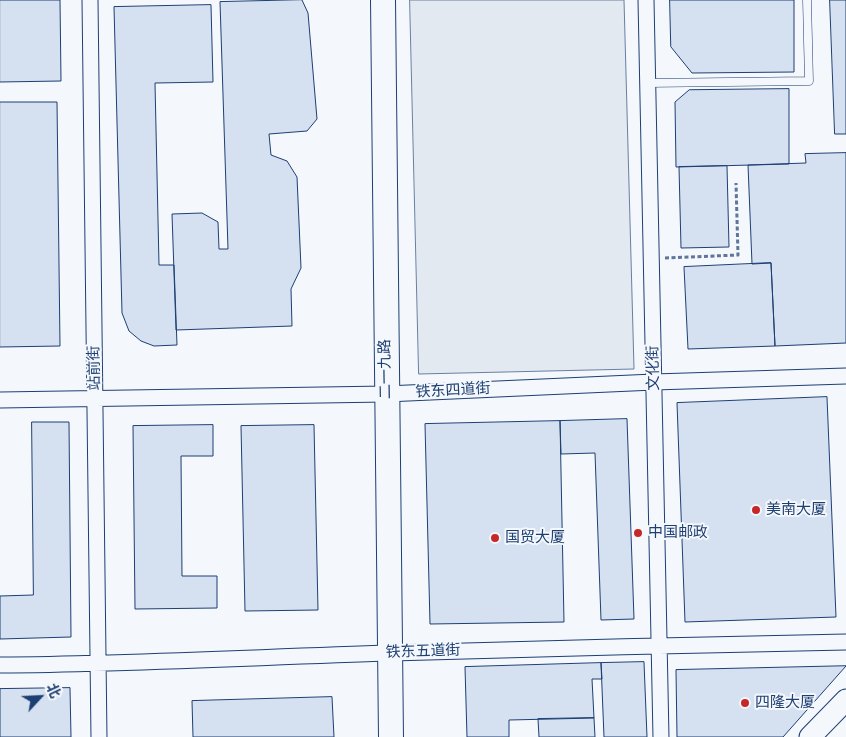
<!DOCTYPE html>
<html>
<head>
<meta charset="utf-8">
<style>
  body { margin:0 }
  #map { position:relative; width:846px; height:737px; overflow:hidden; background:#f4f7fb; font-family:"Roboto Condensed","Noto Sans SC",sans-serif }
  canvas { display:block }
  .north { position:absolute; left:15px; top:672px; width:50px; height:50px; -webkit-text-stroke:4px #f4f7fb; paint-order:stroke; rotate:65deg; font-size:14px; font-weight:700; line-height:20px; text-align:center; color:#1d3f73 }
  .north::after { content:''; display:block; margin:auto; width:18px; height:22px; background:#1d3f73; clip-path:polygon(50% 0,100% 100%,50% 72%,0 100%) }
</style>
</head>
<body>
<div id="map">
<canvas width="846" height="737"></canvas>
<div class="north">北</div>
</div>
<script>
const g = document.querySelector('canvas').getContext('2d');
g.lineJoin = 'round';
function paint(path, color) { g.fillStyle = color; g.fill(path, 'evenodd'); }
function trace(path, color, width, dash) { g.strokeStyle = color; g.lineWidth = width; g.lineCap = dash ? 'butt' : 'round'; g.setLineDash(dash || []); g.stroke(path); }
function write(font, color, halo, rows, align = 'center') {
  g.font = font + ' "Roboto Condensed","Noto Sans SC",sans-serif'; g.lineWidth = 4; g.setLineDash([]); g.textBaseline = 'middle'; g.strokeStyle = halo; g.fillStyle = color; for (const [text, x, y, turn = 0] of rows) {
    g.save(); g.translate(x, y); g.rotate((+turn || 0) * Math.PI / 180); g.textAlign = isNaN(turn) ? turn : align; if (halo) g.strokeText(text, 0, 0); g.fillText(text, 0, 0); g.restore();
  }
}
const green = new Path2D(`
  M 410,0 L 624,0 L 634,369 L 419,374 Z`);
const building = new Path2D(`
  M 0,0 L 60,0 L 61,81 L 0,82 Z
  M 302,0 L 308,13 L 317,119 L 307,131 L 269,134 L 271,155 L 287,161 L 297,177 L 301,268 L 291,289 L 292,326 L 176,330 L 172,214 L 202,213 L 218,222 L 219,249 L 228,249 L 220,2 Z
  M 670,0 L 794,0 L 794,72 L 692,73 L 671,47 Z
  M 830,0 L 846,0 L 846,134 L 835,134 Z
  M 211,5 L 213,82 L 155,83 L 159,265 L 174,265 L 177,345 L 154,346 L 141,341 L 129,331 L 122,313 L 114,7 Z
  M 789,89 L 789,164 L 676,167 L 675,102 L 689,90 Z
  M 0,102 L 57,102 L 60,346 L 0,347 Z
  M 846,153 L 846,343 L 775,346 L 771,263 L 752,264 L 748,165 L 806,163 L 805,154 Z
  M 727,166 L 729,247 L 681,248 L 679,167 Z
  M 771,263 L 775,346 L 688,349 L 684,267 Z
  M 827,397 L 836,617 L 685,622 L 677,403 Z
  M 627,419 L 634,619 L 601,620 L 595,453 L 561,454 L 560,421 Z
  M 560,421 L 564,622 L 430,624 L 425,424 Z
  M 32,422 L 69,422 L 71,637 L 0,639 L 0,596 L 33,595 Z
  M 213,425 L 213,456 L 181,456 L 182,576 L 217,576 L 217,608 L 135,609 L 133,426 Z
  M 314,425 L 318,610 L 245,611 L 241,426 Z
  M 644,662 L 647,737 L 604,737 L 601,663 Z
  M 601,663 L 602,679 L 592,679 L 594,718 L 509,720 L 509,737 L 467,737 L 465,667 Z
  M 846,666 L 783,737 L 677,737 L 676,670 Z
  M 70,688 L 71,737 L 0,737 L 0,689 Z
  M 332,697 L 334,737 L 193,737 L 192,701 Z
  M 594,718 L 595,737 L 539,737 L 538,719 Z`);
const path = new Path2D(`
  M 665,258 L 738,255 L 736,183`);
const service = new Path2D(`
  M 647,83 L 809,81 L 807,0`);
const minor = new Path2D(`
  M 90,0 L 99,737
  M 646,0 L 661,737
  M 0,400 L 386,394 L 654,382 L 846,376
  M 0,665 C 130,664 261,657 391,653 C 543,648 694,645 846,642`);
const secondary = new Path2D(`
  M 810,737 L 846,700`);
const primary = new Path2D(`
  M 383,0 L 391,737`);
const markers = [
  [756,510,5,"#c62828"],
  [638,533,5,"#c62828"],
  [495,538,5,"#c62828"],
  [745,703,5,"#c62828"]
];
const streetNames = [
  ["站前街",95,368,-91],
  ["文化街",654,368,-91],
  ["二一九路",386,369,-91],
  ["铁东四道街",453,391,-3],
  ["铁东五道街",423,652,-2]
];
const poiNames = [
  ["美南大厦",766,510],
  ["中国邮政",648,533],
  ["国贸大厦",505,538],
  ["四隆大厦",755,703]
];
paint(green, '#e3e9f0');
trace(green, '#687fa3', 1);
paint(building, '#d5e0f0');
trace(building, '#1d3f73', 1);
trace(service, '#1d3f73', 9);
trace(minor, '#1d3f73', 17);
trace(secondary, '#1d3f73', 23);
trace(primary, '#1d3f73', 26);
trace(path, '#5e769c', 3, [4, 2.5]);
trace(service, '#f4f7fb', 8);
trace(minor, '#f4f7fb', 15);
trace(secondary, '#f4f7fb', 21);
trace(primary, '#f4f7fb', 24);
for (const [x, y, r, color] of markers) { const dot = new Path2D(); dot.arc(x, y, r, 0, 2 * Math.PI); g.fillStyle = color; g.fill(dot); trace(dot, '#f4f7fb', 2); }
write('15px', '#1d3f73', '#f4f7fb', streetNames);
write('15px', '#1d3f73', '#f4f7fb', poiNames, 'left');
</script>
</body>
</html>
